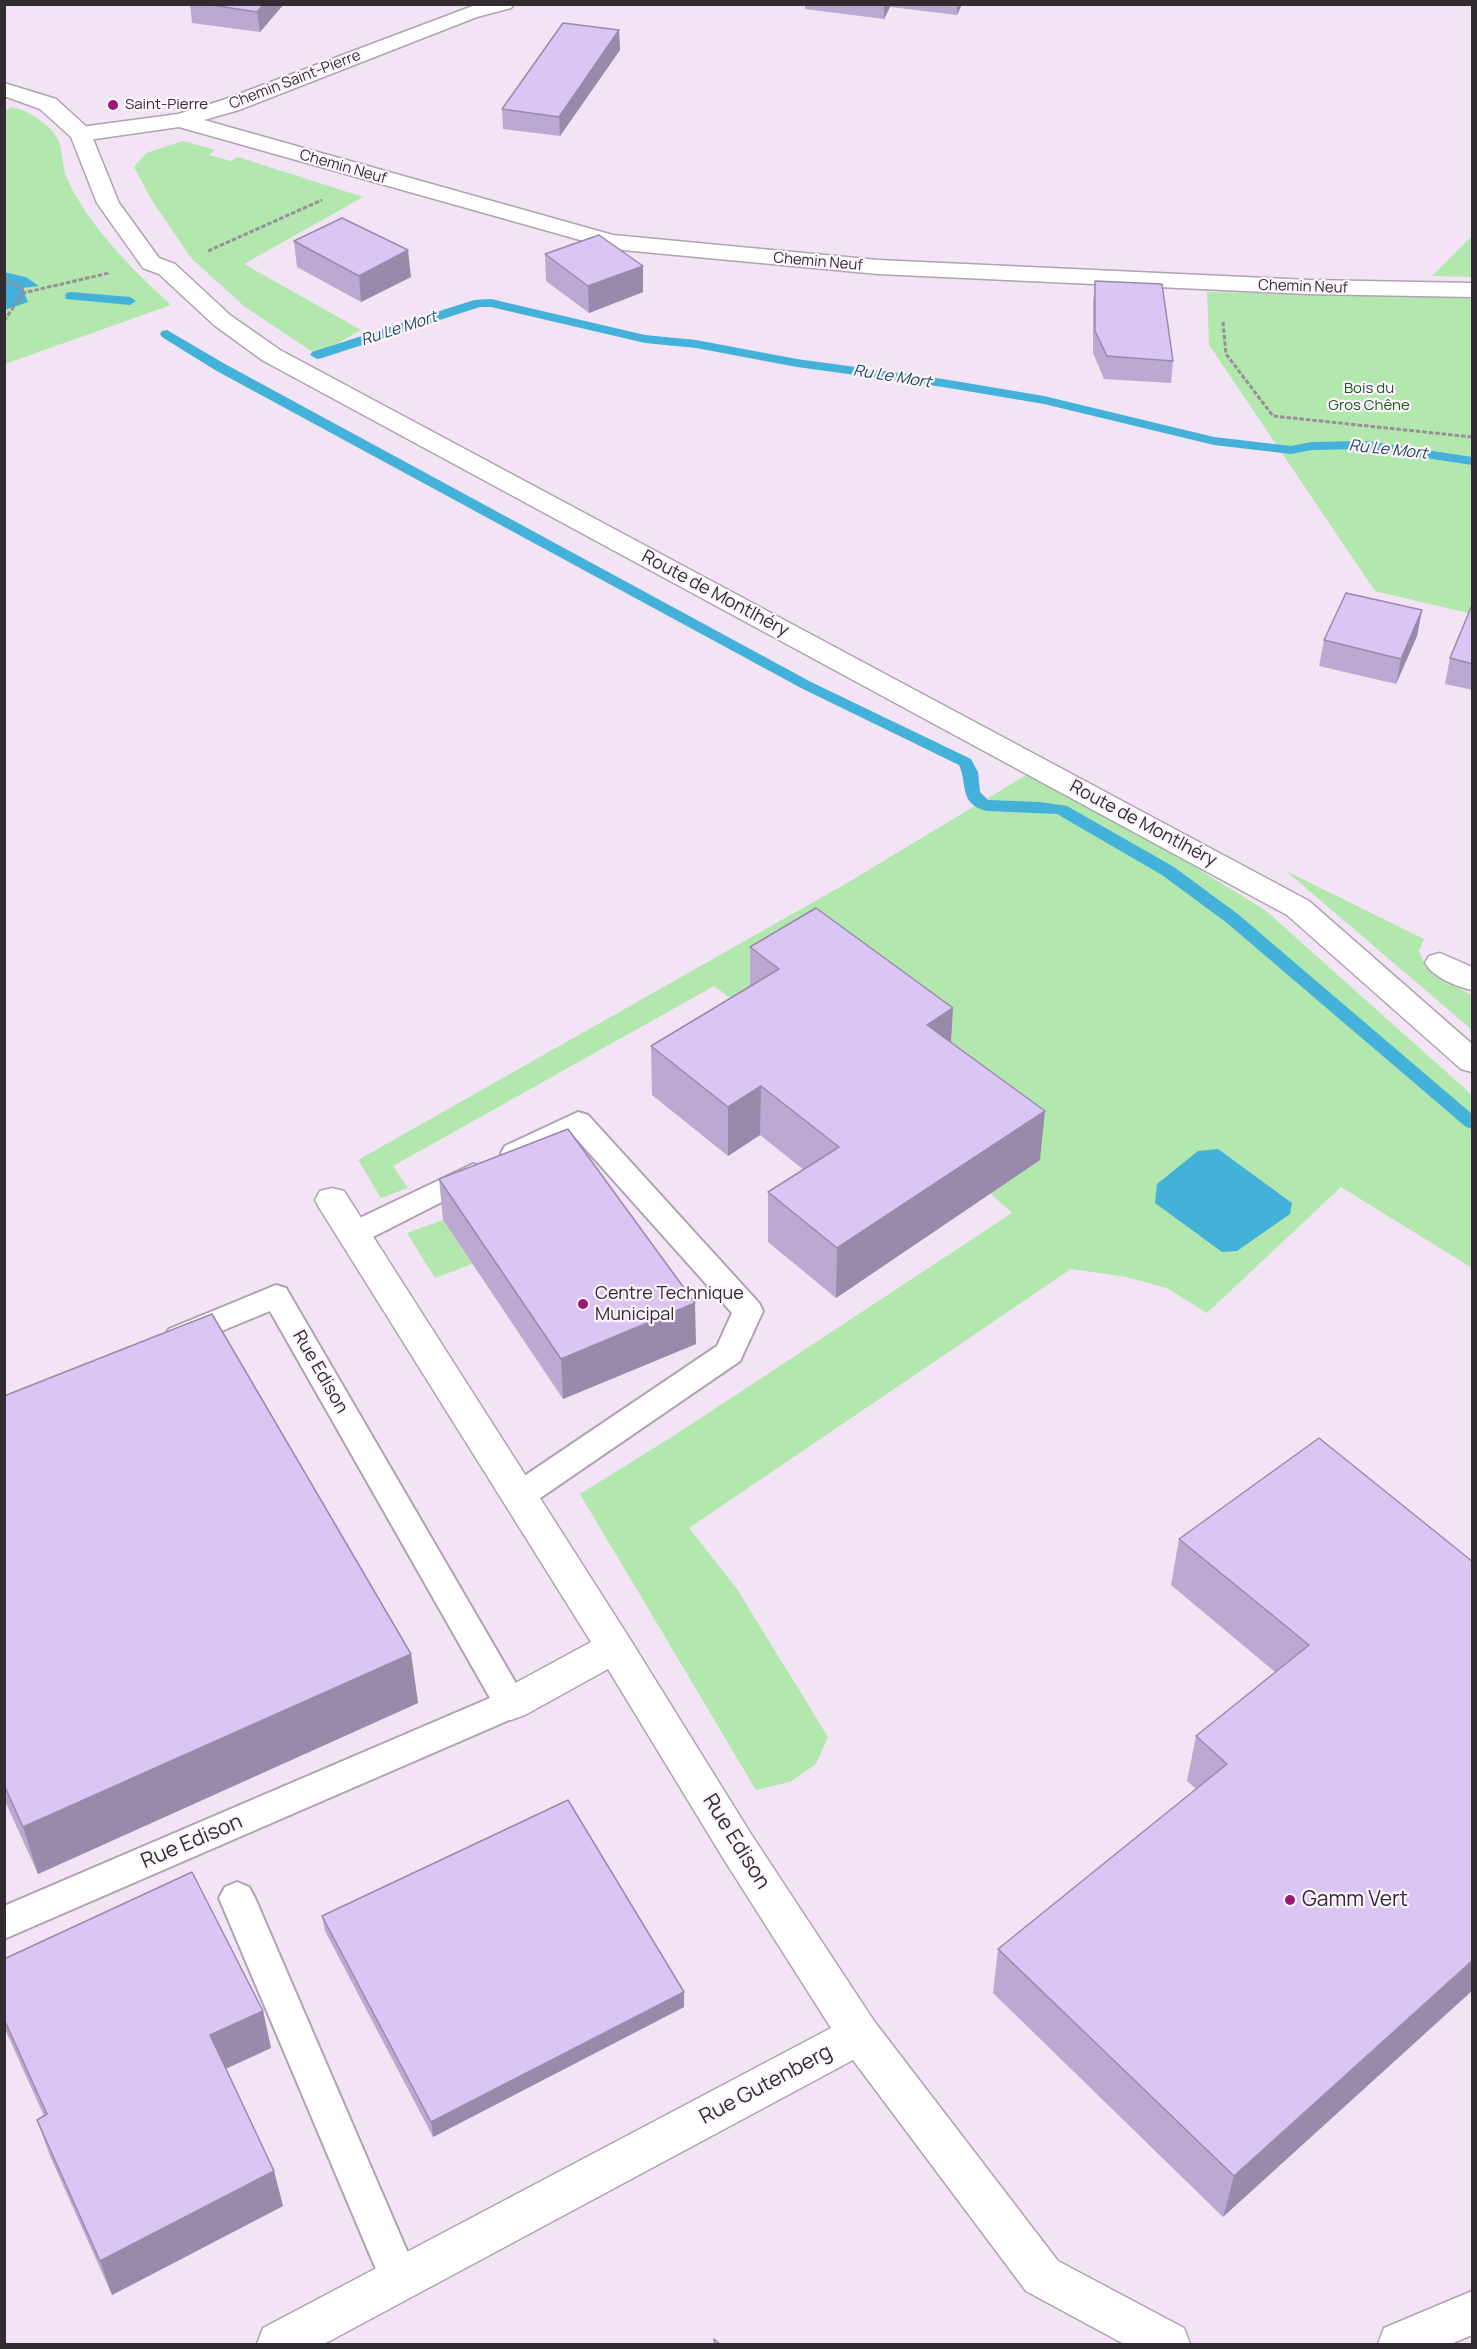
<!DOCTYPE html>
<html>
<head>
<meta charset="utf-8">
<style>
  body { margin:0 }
  #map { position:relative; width:1477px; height:2349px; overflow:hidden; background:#f3e4f5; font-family:Manrope,sans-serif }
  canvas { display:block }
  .frame { position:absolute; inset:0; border:6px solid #322c32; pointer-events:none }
</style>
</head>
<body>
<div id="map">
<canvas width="1477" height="2349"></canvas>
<div class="frame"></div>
</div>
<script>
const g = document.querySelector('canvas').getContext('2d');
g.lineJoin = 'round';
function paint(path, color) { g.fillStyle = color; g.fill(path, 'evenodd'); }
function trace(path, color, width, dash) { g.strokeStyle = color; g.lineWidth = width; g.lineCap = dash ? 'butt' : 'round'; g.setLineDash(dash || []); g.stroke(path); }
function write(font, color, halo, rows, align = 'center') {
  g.font = font + ' Manrope,sans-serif'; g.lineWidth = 4.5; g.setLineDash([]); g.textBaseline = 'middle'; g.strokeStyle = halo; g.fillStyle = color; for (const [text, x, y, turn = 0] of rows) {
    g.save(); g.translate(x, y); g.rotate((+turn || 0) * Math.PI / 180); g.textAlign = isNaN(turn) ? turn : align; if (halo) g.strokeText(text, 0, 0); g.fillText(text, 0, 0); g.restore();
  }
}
const green = new Path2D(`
  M 11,107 C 27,110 47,122 56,136 C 63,147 62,165 66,176 C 86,224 134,271 171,305 L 5,364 L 4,310 L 11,309 L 22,288 L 38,285 L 26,277 L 5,272 L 4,112 Z
  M 183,141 L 215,150 L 209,155 L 231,161 L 238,157 L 363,197 L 244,264 L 361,330 L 317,355 L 245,307 L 191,258 L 151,199 L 134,167 L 146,153 Z
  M 1472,236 L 1472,277 L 1432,276 Z
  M 1207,292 L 1472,297 L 1472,614 L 1375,591 L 1209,345 Z
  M 1028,774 L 1141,834 L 1265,910 L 1472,1095 L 1472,1268 L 1341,1187 L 1207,1313 L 1167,1288 L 1126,1277 L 1071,1269 L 689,1528 L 737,1589 L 828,1737 L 816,1764 L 790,1782 L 756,1790 L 580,1494 L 678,1433 L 1012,1213 L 990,1193 L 1039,1160 L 750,997 L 729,997 L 714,986 L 393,1166 L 408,1188 L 381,1198 L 358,1160 L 847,883 Z
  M 1286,871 L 1424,939 L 1419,951 C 1425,975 1453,985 1472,995 L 1472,1030 Z
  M 443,1220 L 472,1264 L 435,1278 L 407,1233 Z`);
const water = new Path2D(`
  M 4,272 L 26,277 L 39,286 L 22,288 L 28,302 L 5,310 Z
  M 1218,1149 L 1292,1203 L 1290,1214 L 1237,1251 L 1222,1252 L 1155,1203 L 1157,1184 L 1198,1151 Z`);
const stream = new Path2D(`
  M 71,292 L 130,297 L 136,301 L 130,305 L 66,299 L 65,296 L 66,293 Z
  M 491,299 L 645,335 L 696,340 L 797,359 L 943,379 L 1044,396 L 1214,437 L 1291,446 L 1312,442 L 1367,441 L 1472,457 L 1472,465 L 1367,449 L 1312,450 L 1291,454 L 1214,445 L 1044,404 L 943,387 L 797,367 L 696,348 L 645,343 L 491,307 L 480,307 L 322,358 L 317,359 L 310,355 L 312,352 L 474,300 Z
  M 167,330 L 225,364 L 811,682 L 971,759 L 978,772 L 980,792 L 988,800 L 1040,802 L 1067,806 L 1174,867 L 1239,915 L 1472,1114 L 1472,1129 L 1466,1127 L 1227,923 L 1162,875 L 1057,814 L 987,811 C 958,804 968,784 959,765 L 801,688 L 215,370 L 162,337 L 160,334 L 162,331 Z`);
const path = new Path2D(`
  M 208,251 L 322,200
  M 4,279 L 22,288 L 23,293
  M 4,321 L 23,293 L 109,273
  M 1223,322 L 1226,354 L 1273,416 L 1472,437`);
const lane = new Path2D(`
  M 578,1112 L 588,1115 L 759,1303 L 763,1311 L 740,1361 L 530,1505 L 519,1508 L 508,1505 L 503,1496 L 508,1487 L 717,1346 L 732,1313 L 574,1136 C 554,1146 527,1167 505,1160 L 501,1153 L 505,1146 Z
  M 473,1164 L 483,1167 L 487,1174 L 483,1181 L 363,1242 L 353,1245 L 343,1242 L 338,1234 L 343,1226 Z
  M 276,1285 L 286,1288 L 528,1704 L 523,1714 L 4,1939 L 4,1906 L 490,1698 L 270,1311 L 180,1348 L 169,1345 L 165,1337 L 169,1329 Z
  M 237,1882 L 249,1887 L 255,1898 L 414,2267 L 419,2280 L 414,2293 L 400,2299 L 386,2293 L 219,1898 L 225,1887 Z`);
const street = new Path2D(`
  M 478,4 L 514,4 L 511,8 L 477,17 L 239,110 L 204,120 L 613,235 L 878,260 L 1309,280 L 1472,283 L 1472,297 L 1309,294 L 878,274 L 612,249 L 179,127 L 81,141 L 73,139 L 70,134 L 73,129 L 81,127 L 178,114 L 223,100 Z
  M 1440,953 L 1472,967 L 1472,990 C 1457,987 1433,977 1425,963 L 1429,956 Z
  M 332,1188 L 344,1191 L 628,1636 L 751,1834 L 874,2021 L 1058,2261 L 1184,2328 L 1190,2344 L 1124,2344 L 1026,2291 L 853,2060 L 324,2344 L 257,2344 L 263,2328 L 831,2028 L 723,1858 L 608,1669 L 525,1715 L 511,1720 L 497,1715 L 492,1704 L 497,1693 L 591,1642 L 320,1209 L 315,1200 L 320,1191 Z
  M 1472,2291 L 1472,2335 L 1451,2344 L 1378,2344 L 1384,2328 Z`);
const secondary = new Path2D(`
  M 4,83 L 56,99 L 89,129 L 119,203 L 159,258 L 175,264 L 230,315 L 280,350 L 1309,901 L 1472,1044 L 1472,1072 L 1461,1069 L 1287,915 L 262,360 L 214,325 L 159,274 L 143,268 L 97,203 L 71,137 L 40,109 L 4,96 Z`);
const wall = new Path2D(`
  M 190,4 L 284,4 L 260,32 L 192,23 Z
  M 805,4 L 962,4 L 957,15 L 890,7 L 884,19 L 805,9 Z
  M 619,30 L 620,50 L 560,136 L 503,129 L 502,109 Z
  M 294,241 L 411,277 L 361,302 L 297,267 Z
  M 545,254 L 643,292 L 589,313 L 546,281 Z
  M 1095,281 L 1173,361 L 1171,383 L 1104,379 L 1093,353 L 1093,303 Z
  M 1473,605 L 1473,690 L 1445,684 L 1450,658 Z
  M 1422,610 L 1417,636 L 1396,684 L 1319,666 L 1324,640 Z
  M 750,947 L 951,1042 L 1040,1160 L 836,1298 L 768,1242 L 768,1192 L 804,1170 L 760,1135 L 728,1156 L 652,1095 L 651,1046 L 750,986 Z
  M 439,1179 L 696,1344 L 563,1399 L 443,1220 Z
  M 4,1396 L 411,1654 L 418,1703 L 38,1874 L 4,1799 Z
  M 1179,1539 L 1473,1562 L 1223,2217 L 993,1993 L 998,1949 L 1196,1789 L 1187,1781 L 1196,1736 L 1275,1672 L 1171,1585 Z
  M 322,1916 L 684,2007 L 433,2137 L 325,1931 Z
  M 4,1959 L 263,2011 L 271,2048 L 226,2069 L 274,2171 L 283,2206 L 112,2295 L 50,2156 L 37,2120 L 44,2116 L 4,2027 Z`);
const shadedWall = new Path2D(`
  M 264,4 L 284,4 L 260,32 L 257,12 Z
  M 884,4 L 891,4 L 890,7 L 884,19 Z
  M 957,4 L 962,4 L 957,15 Z
  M 619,30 L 620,50 L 560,136 L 559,117 Z
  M 408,250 L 411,277 L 361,302 L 359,276 Z
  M 643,266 L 643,292 L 589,313 L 588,286 Z
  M 1422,610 L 1417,636 L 1396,684 L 1401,659 Z
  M 953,1008 L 950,1058 L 927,1025 Z
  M 761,1086 L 760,1135 L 728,1156 L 728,1107 Z
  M 1045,1111 L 1040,1160 L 836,1298 L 837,1248 Z
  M 695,1303 L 696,1344 L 563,1399 L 561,1359 Z
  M 411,1654 L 418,1703 L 38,1874 L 23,1827 Z
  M 1473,1960 L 1473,1990 L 1223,2217 L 1234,2176 Z
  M 684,1992 L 684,2007 L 433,2137 L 431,2122 Z
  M 263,2011 L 271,2048 L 220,2071 L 210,2035 Z
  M 274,2171 L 283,2206 L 112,2295 L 100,2261 Z`);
const building = new Path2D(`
  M 205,4 L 264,4 L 257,12 Z
  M 563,23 L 619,30 L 559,117 L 502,109 Z
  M 342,218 L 408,250 L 359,276 L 294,241 Z
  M 599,235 L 643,266 L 588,286 L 545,254 Z
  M 1095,281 L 1162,284 L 1173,361 L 1107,356 L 1095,331 Z
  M 1346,593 L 1422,610 L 1401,659 L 1324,640 Z
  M 1472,605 L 1473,605 L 1473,664 L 1450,658 Z
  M 816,908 L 953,1008 L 927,1025 L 1045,1111 L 837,1248 L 768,1192 L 839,1147 L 761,1086 L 728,1107 L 651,1046 L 779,969 L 750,947 Z
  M 568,1129 L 695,1303 L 561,1359 L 439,1179 Z
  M 212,1314 L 411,1654 L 23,1827 L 4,1785 L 4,1396 Z
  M 1319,1438 L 1473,1562 L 1473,1960 L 1234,2176 L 998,1949 L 1227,1764 L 1196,1736 L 1309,1645 L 1179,1539 Z
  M 568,1800 L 684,1992 L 431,2122 L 322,1916 Z
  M 192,1872 L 263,2011 L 210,2035 L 274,2171 L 100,2261 L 37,2120 L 47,2114 L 4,2019 L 4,1959 Z
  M 714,2339 L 720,2344 L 715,2344 Z`);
const markers = [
  [113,105,6,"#991a72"],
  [583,1304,6,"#991a72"],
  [1290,1900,6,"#991a72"]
];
const farStreetnames = [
  ["Chemin Saint-Pierre",295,80,-21],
  ["Chemin Neuf",343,167,16],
  ["Chemin Neuf",818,262,5],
  ["Chemin Neuf",1303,287,2]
];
const farPoinames = [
  ["Saint-Pierre",125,105]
];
const farParknames = [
  ["Bois du",1369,389],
  ["Gros Chêne",1369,406]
];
const farWaternames = [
  ["Ru Le Mort",399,329,-18],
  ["Ru Le Mort",892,377,9],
  ["Ru Le Mort",1388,450,6]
];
const streetNames = [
  ["Route de Montlhéry",715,594,28],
  ["Route de Montlhéry",1143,824,28],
  ["Rue Edison",320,1372,60]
];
const poiNames = [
  ["Centre Technique",595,1294],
  ["Municipal",595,1315]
];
const nearStreetnames = [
  ["Rue Edison",192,1842,-23],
  ["Rue Edison",736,1842,58],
  ["Rue Gutenberg",766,2085,-28]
];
const nearPoinames = [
  ["Gamm Vert",1302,1900]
];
paint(green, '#b2e7ae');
paint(water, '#43b1d9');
paint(stream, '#43b1d9');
trace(lane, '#b0a2b2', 4);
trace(street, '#b0a2b2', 3);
trace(secondary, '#b0a2b2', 3);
trace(path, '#998e9a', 3, [4.5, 2]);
paint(lane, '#fff');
paint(street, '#fff');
paint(secondary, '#fff');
paint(wall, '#bca9d2');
paint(shadedWall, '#998aab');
paint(building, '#dbc5f4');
trace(building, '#998aab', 1.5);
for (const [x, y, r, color] of markers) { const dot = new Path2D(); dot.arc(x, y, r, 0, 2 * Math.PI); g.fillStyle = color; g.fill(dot); trace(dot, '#fdf4fe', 2); }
write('15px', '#322c32', '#fdf4fe', farStreetnames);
write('15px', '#322c32', '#fdf4fe', farPoinames, 'left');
write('15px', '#19591a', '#fdf4fe', farParknames);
write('italic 16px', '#1f4c5e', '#fdf4fe', farWaternames);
write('18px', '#322c32', '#fdf4fe', streetNames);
write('18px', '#322c32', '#fdf4fe', poiNames, 'left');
write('21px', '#322c32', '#fdf4fe', nearStreetnames);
write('21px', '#322c32', '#fdf4fe', nearPoinames, 'left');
</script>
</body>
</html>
